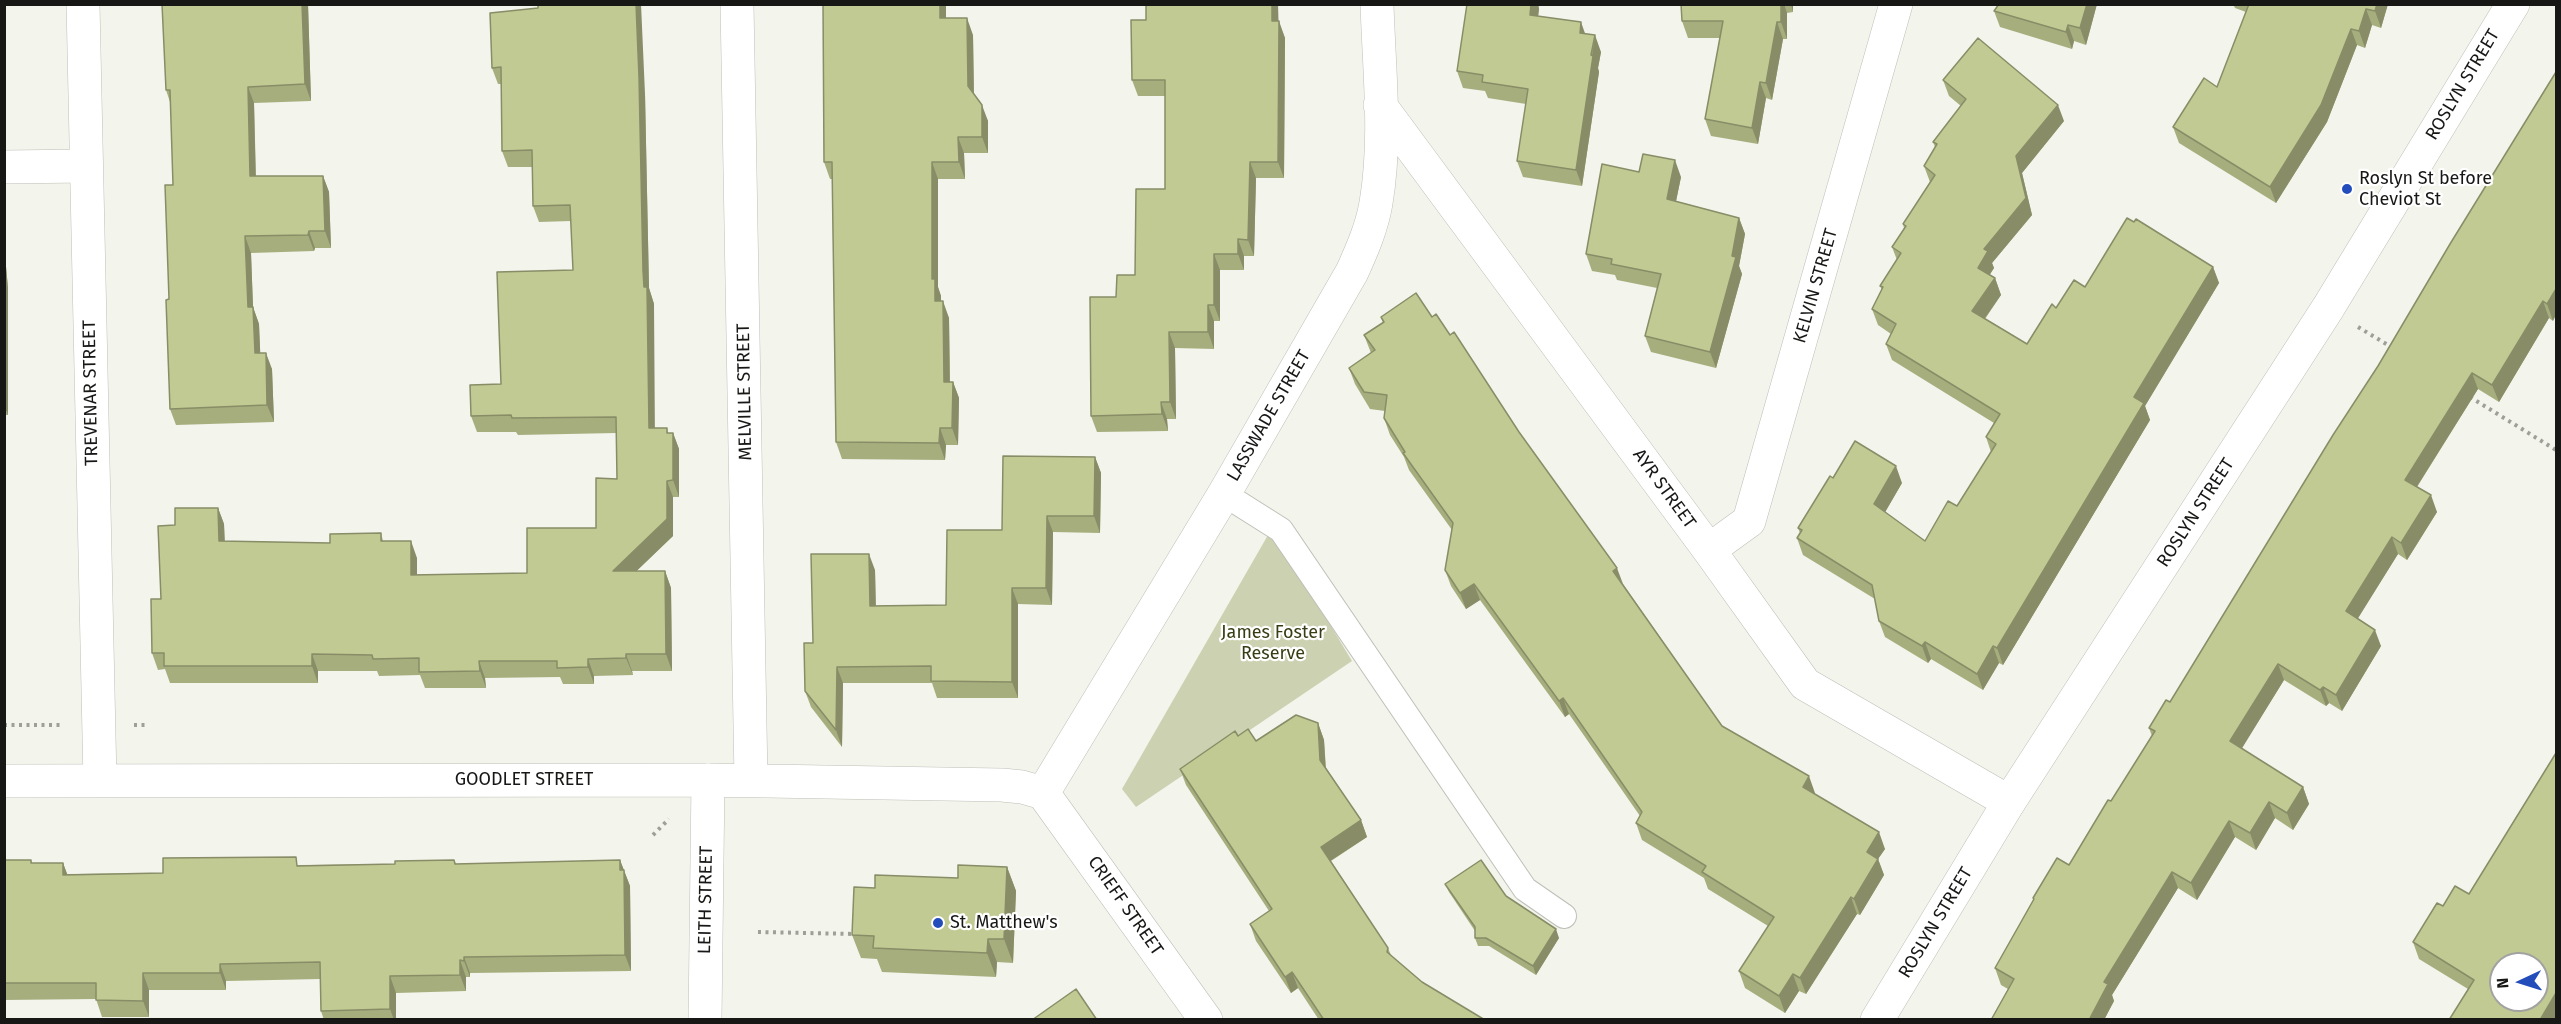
<!DOCTYPE html>
<html>
<head>
<meta charset="utf-8">
<style>
  body { margin:0 }
  #map { position:relative; width:2561px; height:1024px; overflow:hidden; background:#f3f4ec; font-family:"Fira Sans",sans-serif }
  canvas { display:block }
  .frame { position:absolute; inset:0; border:6px solid #171815; pointer-events:none }
  .north { position:absolute; left:2489px; top:952px; width:60px; height:60px; box-sizing:border-box; background:#fff; border:2px solid #a2a3a1; border-radius:50%; rotate:266deg; font-size:16px; font-weight:700; line-height:24px; text-align:center; color:#171815 }
  .north::after { content:''; display:block; margin:auto; width:21px; height:27px; background:#234dbb; clip-path:polygon(50% 0,100% 100%,50% 72%,0 100%) }
</style>
</head>
<body>
<div id="map">
<canvas width="2561" height="1024"></canvas>
<div class="frame"></div>
<div class="north">N</div>
</div>
<script>
const g = document.querySelector('canvas').getContext('2d');
g.lineJoin = 'round';
function paint(path, color) { g.fillStyle = color; g.fill(path, 'evenodd'); }
function trace(path, color, width, dash) { g.strokeStyle = color; g.lineWidth = width; g.lineCap = dash ? 'butt' : 'round'; g.setLineDash(dash || []); g.stroke(path); }
function write(font, color, halo, rows, align = 'center') {
  g.font = font + ' "Fira Sans",sans-serif'; g.lineWidth = 4.5; g.setLineDash([]); g.textBaseline = 'middle'; g.strokeStyle = halo; g.fillStyle = color; for (const [text, x, y, turn = 0] of rows) {
    g.save(); g.translate(x, y); g.rotate((+turn || 0) * Math.PI / 180); g.textAlign = isNaN(turn) ? turn : align; if (halo) g.strokeText(text, 0, 0); g.fillText(text, 0, 0); g.restore();
  }
}
const green = new Path2D(`
  M 1268,535 L 1281,543 L 1352,661 L 1136,807 L 1122,789 Z`);
const path = new Path2D(`
  M 2358,327 L 2393,348
  M 2470,397 L 2556,450
  M 4,725 L 61,725
  M 134,725 L 148,725
  M 653,835 L 669,819
  M 758,932 L 855,934`);
const lane = new Path2D(`
  M 1224,494 L 1281,530 L 1525,889 L 1564,916`);
const street = new Path2D(`
  M 83,4 L 100,781
  M 737,4 L 751,780
  M 1380,105 L 1709,550 L 1805,684 L 2009,802
  M 4,167 L 86,166
  M 1709,550 L 1749,521 L 1896,4
  M 4,781 L 708,780 L 1002,785 L 1022,787 L 1043,793
  M 1043,793 L 1224,494 L 1352,272 C 1362,250 1372,227 1376,203 C 1387,138 1379,70 1377,4
  M 1043,793 L 1206,1020
  M 705,1020 L 708,780`);
const secondary = new Path2D(`
  M 1877,1020 L 2009,802 L 2328,308 L 2513,4`);
const wall = new Path2D(`
  M 308,4 L 311,101 L 254,103 L 256,176 L 323,176 L 329,192 L 331,248 L 315,248 L 314,251 L 251,253 L 253,307 L 259,324 L 260,353 L 272,369 L 274,422 L 176,425 L 170,409 L 169,299 L 173,185 L 171,105 L 166,90 Z
  M 823,4 L 946,4 L 946,18 L 973,35 L 974,94 L 988,121 L 988,153 L 964,153 L 965,179 L 938,179 L 938,287 L 941,296 L 941,301 L 949,318 L 950,382 L 953,382 L 959,398 L 958,445 L 946,445 L 945,460 L 842,459 L 836,442 L 832,179 L 830,179 L 824,162 Z
  M 1467,4 L 1538,4 L 1539,9 L 1538,17 L 1585,34 L 1601,52 L 1598,68 L 1599,72 L 1582,186 L 1523,177 L 1517,161 L 1526,104 L 1488,98 L 1485,91 L 1463,88 L 1457,71 Z
  M 1681,4 L 1793,4 L 1793,12 L 1787,13 L 1787,39 L 1783,39 L 1772,100 L 1766,98 L 1758,144 L 1711,136 L 1705,119 L 1720,38 L 1688,38 L 1682,21 Z
  M 2097,4 L 2086,45 L 2074,41 L 2072,49 L 2000,27 L 1994,11 Z
  M 2233,4 L 2388,4 L 2381,28 L 2372,25 L 2365,48 L 2357,45 L 2327,122 L 2276,203 L 2179,143 L 2173,127 L 2217,87 L 2246,12 L 2235,8 Z
  M 490,13 L 645,94 L 649,288 L 654,304 L 654,428 L 667,428 L 668,433 L 673,433 L 679,449 L 679,497 L 673,497 L 673,536 L 636,571 L 665,571 L 671,588 L 672,671 L 632,671 L 633,675 L 594,676 L 594,684 L 563,684 L 560,677 L 485,678 L 486,688 L 425,688 L 420,675 L 379,676 L 377,671 L 318,671 L 318,683 L 170,683 L 165,669 L 158,670 L 152,653 L 161,599 L 175,525 L 218,508 L 224,524 L 225,541 L 330,543 L 381,533 L 383,541 L 417,558 L 417,575 L 527,573 L 596,528 L 617,479 L 616,433 L 518,435 L 516,432 L 477,432 L 471,416 L 501,384 L 573,270 L 571,221 L 539,222 L 533,206 L 532,167 L 508,167 L 502,151 L 501,84 L 498,84 L 492,68 Z
  M 1278,21 L 1285,38 L 1284,178 L 1256,178 L 1254,256 L 1244,256 L 1244,270 L 1220,270 L 1220,321 L 1214,321 L 1214,349 L 1175,348 L 1176,419 L 1167,419 L 1168,431 L 1097,432 L 1091,416 L 1116,297 L 1135,275 L 1165,189 L 1165,96 L 1138,96 L 1132,80 Z
  M 2556,72 L 2553,321 L 2549,318 L 2499,402 L 2478,389 L 2417,487 L 2437,512 L 2407,560 L 2398,554 L 2357,619 L 2381,646 L 2342,711 L 2329,703 L 2326,706 L 2284,680 L 2241,749 L 2303,787 L 2309,804 L 2293,830 L 2275,818 L 2256,850 L 2235,837 L 2197,900 L 2178,888 L 2112,995 L 2114,1001 L 2104,1020 L 1991,1020 L 2008,989 L 2001,985 L 1995,968 L 2033,900 L 2033,898 L 2069,865 L 2111,801 L 2152,736 L 2149,728 L 2170,702 L 2378,366 Z
  M 1943,80 L 2064,121 L 2022,173 L 2032,215 L 1992,263 L 1994,268 L 1989,275 L 1995,278 L 2001,295 L 1985,319 L 2027,344 L 2056,308 L 2085,287 L 2213,267 L 2219,283 L 2145,406 L 2150,420 L 2003,665 L 1999,663 L 1983,690 L 1931,659 L 1928,663 L 1885,637 L 1879,621 L 1875,599 L 1803,555 L 1797,538 L 1800,533 L 1798,528 L 1833,478 L 1902,483 L 1885,512 L 1925,541 L 1957,506 L 1991,452 L 1986,437 L 1994,423 L 1892,360 L 1886,344 L 1891,334 L 1878,325 L 1872,309 L 1882,290 L 1880,286 L 1897,260 L 1892,247 L 1904,228 L 1903,224 L 1930,182 L 1924,166 L 1935,147 L 1933,142 L 1961,106 L 1949,96 Z
  M 1639,172 L 1681,177 L 1676,201 L 1739,218 L 1745,234 L 1739,266 L 1742,274 L 1716,368 L 1651,352 L 1645,336 L 1657,288 L 1617,280 L 1615,275 L 1592,271 L 1586,254 Z
  M 4,245 L 8,288 L 8,415 L 4,415 Z
  M 1381,317 L 1432,317 L 1519,432 L 1623,584 L 1722,726 L 1815,793 L 1815,794 L 1885,849 L 1878,859 L 1884,875 L 1860,915 L 1857,914 L 1806,994 L 1799,991 L 1785,1013 L 1745,988 L 1739,971 L 1768,926 L 1708,889 L 1704,878 L 1642,840 L 1636,823 L 1640,816 L 1569,714 L 1565,717 L 1480,600 L 1466,609 L 1451,586 L 1445,570 L 1452,530 L 1409,470 L 1404,457 L 1390,435 L 1384,418 L 1385,411 L 1370,409 L 1355,384 L 1349,368 L 1371,353 L 1364,335 L 1383,323 Z
  M 1095,457 L 1101,473 L 1100,533 L 1053,532 L 1052,605 L 1018,604 L 1018,698 L 937,698 L 932,683 L 843,683 L 842,747 L 811,707 L 805,691 L 813,643 L 875,570 L 876,606 L 946,605 L 1002,530 Z
  M 1318,723 L 1324,740 L 1326,768 L 1361,820 L 1367,837 L 1331,861 L 1388,948 L 1391,955 L 1422,982 L 1485,1020 L 1319,1020 L 1298,988 L 1291,993 L 1256,941 L 1250,924 L 1269,911 L 1186,785 L 1180,769 L 1238,736 L 1256,741 Z
  M 2556,753 L 2556,1020 L 2449,1020 L 2468,989 L 2419,959 L 2413,942 L 2443,906 L 2469,894 Z
  M 4,860 L 31,860 L 32,863 L 63,863 L 67,874 L 163,873 L 300,865 L 395,864 L 454,860 L 456,864 L 620,860 L 630,886 L 631,971 L 470,973 L 470,977 L 466,977 L 466,991 L 396,993 L 396,1020 L 324,1020 L 321,1011 L 320,979 L 226,981 L 226,990 L 149,990 L 149,1017 L 102,1017 L 96,999 L 4,1000 Z
  M 1007,867 L 1016,891 L 1013,963 L 997,962 L 996,977 L 882,972 L 877,959 L 861,958 L 852,935 L 875,888 L 958,878 Z
  M 1445,884 L 1506,896 L 1559,938 L 1536,975 L 1489,946 L 1478,946 L 1475,938 L 1475,931 L 1449,892 Z`);
const shadedWall = new Path2D(`
  M 302,4 L 308,4 L 311,101 L 305,84 Z
  M 636,4 L 641,4 L 645,94 L 649,288 L 654,304 L 655,445 L 649,428 L 644,287 L 643,271 Z
  M 940,4 L 946,4 L 946,35 L 940,18 Z
  M 1272,4 L 1278,4 L 1279,38 L 1272,21 Z
  M 1531,4 L 1538,4 L 1539,9 L 1536,32 L 1530,15 Z
  M 1781,4 L 1784,4 L 1787,13 L 1787,39 L 1781,22 Z
  M 1791,4 L 1793,4 L 1793,12 Z
  M 2087,4 L 2097,4 L 2086,45 L 2080,28 Z
  M 2377,4 L 2388,4 L 2381,28 L 2375,11 Z
  M 2366,9 L 2372,25 L 2365,48 L 2359,31 Z
  M 967,18 L 973,35 L 974,103 L 968,86 Z
  M 1279,21 L 1285,38 L 1284,178 L 1278,162 Z
  M 1581,22 L 1587,39 L 1580,33 Z
  M 1777,22 L 1783,39 L 1772,100 L 1766,83 Z
  M 2068,25 L 2074,41 L 2072,49 L 2066,32 Z
  M 2351,29 L 2357,45 L 2327,122 L 2276,203 L 2270,187 Z
  M 1595,35 L 1601,52 L 1598,68 L 1599,72 L 1582,186 L 1576,170 Z
  M 1760,82 L 1766,98 L 1758,144 L 1752,128 Z
  M 248,87 L 254,103 L 256,192 L 250,176 Z
  M 982,105 L 988,121 L 988,153 L 982,137 Z
  M 2058,105 L 2064,121 L 2022,173 L 2032,215 L 1992,263 L 1994,268 L 1984,284 L 1978,268 L 2016,156 Z
  M 958,137 L 964,153 L 965,179 L 959,162 Z
  M 1675,160 L 1681,177 L 1673,216 L 1667,199 Z
  M 932,162 L 938,179 L 938,287 L 941,296 L 941,318 L 935,301 L 932,279 Z
  M 1250,162 L 1256,178 L 1254,256 L 1248,240 Z
  M 323,176 L 329,192 L 331,248 L 325,231 Z
  M 1739,218 L 1745,234 L 1739,266 L 1742,274 L 1716,368 L 1710,352 L 1732,256 Z
  M 309,231 L 315,248 L 314,251 L 308,235 Z
  M 245,236 L 251,253 L 253,307 L 259,324 L 261,370 L 255,353 L 248,307 Z
  M 1238,239 L 1244,256 L 1244,270 L 1238,254 Z
  M 4,245 L 8,288 L 8,415 L 4,405 Z
  M 1214,254 L 1220,270 L 1220,321 L 1214,305 Z
  M 2213,267 L 2219,283 L 2145,406 L 2150,420 L 2003,665 L 1997,648 L 2134,397 Z
  M 1995,278 L 2001,295 L 1978,328 L 1972,311 Z
  M 2556,289 L 2556,315 L 2553,321 L 2547,304 Z
  M 943,301 L 949,318 L 950,398 L 944,382 Z
  M 2543,301 L 2549,318 L 2499,402 L 2492,385 Z
  M 1208,305 L 1214,321 L 1214,349 L 1208,332 Z
  M 1169,332 L 1175,348 L 1176,419 L 1170,402 Z
  M 266,353 L 272,369 L 274,422 L 267,405 Z
  M 2472,373 L 2478,389 L 2411,496 L 2405,480 Z
  M 953,382 L 959,398 L 958,445 L 952,428 Z
  M 1161,402 L 1167,419 L 1168,431 L 1162,414 Z
  M 940,428 L 946,445 L 945,460 L 939,443 Z
  M 673,433 L 679,449 L 679,497 L 673,480 Z
  M 1095,457 L 1101,473 L 1100,533 L 1094,516 Z
  M 1896,466 L 1902,483 L 1880,521 L 1874,504 Z
  M 667,481 L 673,497 L 673,536 L 619,588 L 613,571 Z
  M 2431,495 L 2437,512 L 2407,560 L 2401,543 Z
  M 218,508 L 224,524 L 225,558 L 219,541 Z
  M 1047,516 L 1053,532 L 1052,605 L 1046,588 Z
  M 2392,537 L 2398,554 L 2352,628 L 2346,611 Z
  M 411,541 L 417,558 L 417,592 L 411,575 Z
  M 869,554 L 875,570 L 876,622 L 870,606 Z
  M 1617,568 L 1623,584 L 1613,571 Z
  M 665,571 L 671,588 L 672,671 L 666,654 Z
  M 1474,584 L 1480,600 L 1466,609 L 1460,593 Z
  M 1012,588 L 1018,604 L 1018,698 L 1012,682 Z
  M 2375,630 L 2381,646 L 2342,711 L 2336,695 Z
  M 1925,642 L 1931,659 L 1928,663 L 1922,646 Z
  M 1993,646 L 1999,663 L 1983,690 L 1977,674 Z
  M 312,654 L 318,671 L 318,683 L 312,666 Z
  M 626,654 L 632,671 L 633,675 L 626,658 Z
  M 588,659 L 594,676 L 594,684 L 588,667 Z
  M 479,661 L 485,678 L 486,688 L 480,671 Z
  M 2278,664 L 2284,680 L 2236,758 L 2230,741 Z
  M 837,667 L 843,683 L 842,747 L 836,730 Z
  M 2323,687 L 2329,703 L 2326,706 L 2320,690 Z
  M 1563,698 L 1569,714 L 1565,717 L 1559,701 Z
  M 1318,723 L 1324,740 L 1326,776 L 1320,760 Z
  M 1809,776 L 1815,793 L 1809,803 L 1803,787 Z
  M 2303,787 L 2309,804 L 2293,830 L 2287,813 Z
  M 2269,802 L 2275,818 L 2256,850 L 2250,833 Z
  M 1361,820 L 1367,837 L 1327,863 L 1321,847 Z
  M 2229,821 L 2235,837 L 2197,900 L 2191,883 Z
  M 1879,832 L 1885,849 L 1878,859 L 1884,875 L 1860,915 L 1854,899 L 1867,852 Z
  M 620,860 L 630,886 L 631,971 L 625,955 Z
  M 63,863 L 69,879 L 63,875 Z
  M 1007,867 L 1016,891 L 1013,963 L 1004,939 Z
  M 2172,872 L 2178,888 L 2112,995 L 2114,1001 L 2104,1020 L 2089,1020 L 2104,982 Z
  M 1851,897 L 1857,914 L 1806,994 L 1800,978 Z
  M 1556,929 L 1559,938 L 1536,975 L 1533,966 Z
  M 988,939 L 997,962 L 996,977 L 987,953 Z
  M 464,957 L 470,973 L 470,977 L 464,961 Z
  M 460,960 L 466,977 L 466,991 L 460,975 Z
  M 220,964 L 226,981 L 226,990 L 220,973 Z
  M 1292,972 L 1298,988 L 1291,993 L 1285,977 Z
  M 143,973 L 149,990 L 149,1017 L 143,1001 Z
  M 1793,974 L 1799,991 L 1785,1013 L 1779,996 Z
  M 390,976 L 396,993 L 396,1020 L 394,1020 L 390,1009 Z
  M 2556,993 L 2556,1020 L 2540,1020 Z`);
const building = new Path2D(`
  M 162,4 L 302,4 L 305,84 L 248,87 L 250,176 L 323,176 L 325,231 L 309,231 L 308,235 L 245,236 L 248,307 L 253,307 L 255,353 L 266,353 L 267,405 L 170,409 L 166,300 L 169,299 L 165,185 L 173,185 L 170,90 L 166,90 Z
  M 538,4 L 636,4 L 639,77 L 643,271 L 644,287 L 647,287 L 649,428 L 667,428 L 667,433 L 673,433 L 673,480 L 667,481 L 667,519 L 613,571 L 665,571 L 666,654 L 626,654 L 626,658 L 588,659 L 588,667 L 557,668 L 557,661 L 479,661 L 480,671 L 419,672 L 419,658 L 373,659 L 372,655 L 312,654 L 312,666 L 164,666 L 164,653 L 152,653 L 151,599 L 161,599 L 158,526 L 175,525 L 175,508 L 218,508 L 219,541 L 330,543 L 330,534 L 381,533 L 381,541 L 411,541 L 411,575 L 527,573 L 527,528 L 596,528 L 596,478 L 617,479 L 616,417 L 512,418 L 511,415 L 471,416 L 470,385 L 501,384 L 497,272 L 573,270 L 570,205 L 533,206 L 532,150 L 502,151 L 501,67 L 492,68 L 490,13 L 538,8 Z
  M 823,4 L 940,4 L 940,18 L 967,18 L 968,86 L 982,105 L 982,137 L 958,137 L 959,162 L 932,162 L 932,279 L 935,279 L 935,301 L 943,301 L 944,382 L 953,382 L 952,428 L 940,428 L 939,443 L 836,442 L 832,162 L 824,162 Z
  M 1146,4 L 1272,4 L 1272,21 L 1279,21 L 1278,162 L 1250,162 L 1248,240 L 1238,239 L 1238,254 L 1214,254 L 1214,305 L 1208,305 L 1208,332 L 1169,332 L 1170,402 L 1161,402 L 1162,414 L 1091,416 L 1090,297 L 1116,297 L 1117,275 L 1135,275 L 1136,189 L 1165,189 L 1165,80 L 1132,80 L 1131,20 L 1146,20 Z
  M 1467,4 L 1531,4 L 1530,15 L 1581,22 L 1580,33 L 1595,35 L 1591,55 L 1593,56 L 1576,170 L 1517,161 L 1528,89 L 1482,82 L 1483,75 L 1457,71 Z
  M 1681,4 L 1781,4 L 1781,22 L 1777,22 L 1766,83 L 1760,82 L 1752,128 L 1705,119 L 1723,21 L 1682,21 Z
  M 1999,4 L 2087,4 L 2080,28 L 2068,25 L 2066,32 L 1994,11 Z
  M 2249,4 L 2377,4 L 2375,11 L 2366,9 L 2359,31 L 2351,29 L 2321,105 L 2270,187 L 2173,127 L 2204,78 L 2217,87 Z
  M 1978,38 L 2058,105 L 2016,156 L 2026,198 L 1984,249 L 1988,251 L 1978,268 L 1995,278 L 1972,311 L 2027,344 L 2052,304 L 2056,308 L 2074,280 L 2085,287 L 2127,218 L 2134,222 L 2136,219 L 2213,267 L 2134,397 L 2144,403 L 1997,648 L 1993,646 L 1977,674 L 1925,642 L 1922,646 L 1879,621 L 1872,585 L 1797,538 L 1802,530 L 1798,528 L 1830,476 L 1833,478 L 1855,441 L 1896,466 L 1874,504 L 1925,541 L 1948,501 L 1957,506 L 1996,444 L 1986,437 L 2000,414 L 1886,344 L 1896,324 L 1872,309 L 1883,287 L 1880,286 L 1901,253 L 1892,247 L 1906,226 L 1903,224 L 1935,175 L 1924,166 L 1937,144 L 1933,142 L 1966,99 L 1943,80 Z
  M 2556,72 L 2556,289 L 2547,304 L 2543,301 L 2492,385 L 2472,373 L 2405,480 L 2431,495 L 2401,543 L 2392,537 L 2346,611 L 2375,630 L 2336,695 L 2323,687 L 2320,690 L 2278,664 L 2230,741 L 2303,787 L 2287,813 L 2269,802 L 2250,833 L 2229,821 L 2191,883 L 2172,872 L 2104,982 L 2108,984 L 2089,1020 L 1991,1020 L 2014,979 L 1995,968 L 2034,899 L 2033,898 L 2057,858 L 2069,865 L 2108,800 L 2111,801 L 2155,731 L 2149,728 L 2166,700 L 2170,702 L 2333,435 L 2378,366 L 2450,244 Z
  M 1643,154 L 1675,160 L 1667,199 L 1739,218 L 1732,256 L 1736,257 L 1710,352 L 1645,336 L 1661,274 L 1611,264 L 1612,259 L 1586,254 L 1602,164 L 1639,172 Z
  M 1416,293 L 1432,317 L 1436,314 L 1450,335 L 1454,332 L 1519,432 L 1617,568 L 1613,571 L 1722,726 L 1809,776 L 1803,787 L 1879,832 L 1867,852 L 1878,859 L 1854,899 L 1851,897 L 1800,978 L 1793,974 L 1779,996 L 1739,971 L 1774,917 L 1702,872 L 1706,866 L 1636,823 L 1642,812 L 1563,698 L 1559,701 L 1474,584 L 1460,593 L 1445,570 L 1453,523 L 1403,453 L 1405,452 L 1384,418 L 1387,395 L 1364,392 L 1349,368 L 1375,350 L 1364,335 L 1384,322 L 1381,317 Z
  M 1003,456 L 1095,457 L 1094,516 L 1047,516 L 1046,588 L 1012,588 L 1012,682 L 931,681 L 931,666 L 837,667 L 836,730 L 805,691 L 804,643 L 813,643 L 811,554 L 869,554 L 870,606 L 946,605 L 947,530 L 1002,530 Z
  M 1296,715 L 1318,723 L 1320,760 L 1361,820 L 1321,847 L 1388,948 L 1387,952 L 1422,982 L 1485,1020 L 1324,1020 L 1292,972 L 1285,977 L 1250,924 L 1272,909 L 1180,769 L 1235,731 L 1238,736 L 1248,729 L 1256,741 Z
  M 2556,753 L 2556,993 L 2540,1020 L 2449,1020 L 2474,980 L 2413,942 L 2437,903 L 2443,906 L 2455,886 L 2469,894 ZM 2501,964 L 2537,964 L 2537,1000 L 2501,1000 Z
  M 296,857 L 297,866 L 395,864 L 395,861 L 454,860 L 455,864 L 620,860 L 620,870 L 624,870 L 625,955 L 464,957 L 464,961 L 460,960 L 460,975 L 390,976 L 390,1009 L 321,1011 L 320,962 L 220,964 L 220,973 L 143,973 L 143,1001 L 96,1000 L 96,983 L 4,983 L 4,860 L 31,860 L 31,863 L 63,863 L 63,875 L 163,873 L 163,858 Z
  M 1481,860 L 1506,896 L 1556,929 L 1533,966 L 1486,938 L 1475,938 L 1475,927 L 1445,884 Z
  M 958,865 L 1007,867 L 1004,939 L 988,939 L 987,953 L 873,948 L 874,936 L 852,935 L 854,887 L 875,888 L 875,875 L 958,878 Z
  M 1076,989 L 1097,1020 L 1032,1020 Z`);
const markers = [
  [2347,189,6,"#234dbb"],
  [938,923,6,"#234dbb"]
];
const streetNames = [
  ["ROSLYN STREET",2463,85,-59],
  ["KELVIN STREET",1816,286,-74],
  ["MELVILLE STREET",745,392,-91],
  ["TREVENAR STREET",91,393,-91],
  ["LASSWADE STREET",1269,416,-60],
  ["AYR STREET",1664,489,54],
  ["ROSLYN STREET",2196,513,-57],
  ["GOODLET STREET",524,780],
  ["LEITH STREET",706,900,-89],
  ["CRIEFF STREET",1125,906,55],
  ["ROSLYN STREET",1936,923,-59]
];
const poiNames = [
  ["Roslyn St before",2359,179],
  ["Cheviot St",2359,200],
  ["St. Matthew's",950,923]
];
const parkNames = [
  ["James Foster",1273,633],
  ["Reserve",1273,654]
];
paint(green, '#ccd2b1');
trace(lane, '#bebfb8', 26);
trace(street, '#bebfb8', 34);
trace(secondary, '#bebfb8', 34);
trace(path, '#9e9f99', 4, [3, 4.5]);
trace(lane, '#fff', 24);
trace(street, '#fff', 33);
trace(secondary, '#fff', 33);
paint(wall, '#a7ae7e');
paint(shadedWall, '#888d67');
paint(building, '#c2ca93');
trace(building, '#888d67', 1.5);
for (const [x, y, r, color] of markers) { const dot = new Path2D(); dot.arc(x, y, r, 0, 2 * Math.PI); g.fillStyle = color; g.fill(dot); trace(dot, '#fff', 2); }
write('18px', '#171815', '#fff', streetNames);
write('18px', '#171815', '#fff', poiNames, 'left');
write('18px', '#383d13', '#fff', parkNames);
</script>
</body>
</html>
